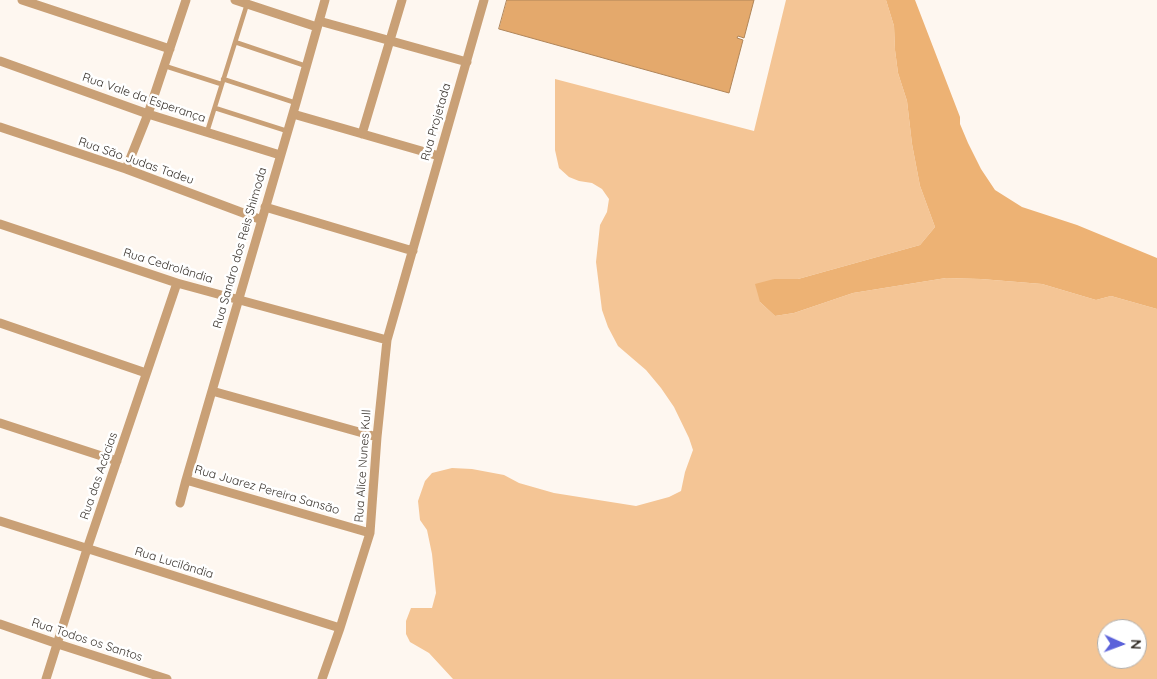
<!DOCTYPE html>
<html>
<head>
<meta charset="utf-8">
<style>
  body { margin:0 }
  #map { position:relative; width:1157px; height:679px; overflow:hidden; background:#fef7f0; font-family:Quicksand,sans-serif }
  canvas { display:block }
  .north { position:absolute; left:1097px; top:619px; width:50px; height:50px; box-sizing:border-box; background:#fff; border:1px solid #afadab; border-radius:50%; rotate:92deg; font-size:14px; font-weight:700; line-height:20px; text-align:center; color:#38322c }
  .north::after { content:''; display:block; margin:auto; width:18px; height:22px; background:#5b62da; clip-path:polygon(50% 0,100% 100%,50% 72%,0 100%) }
</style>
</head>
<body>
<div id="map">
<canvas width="1157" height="679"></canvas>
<div class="north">N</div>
</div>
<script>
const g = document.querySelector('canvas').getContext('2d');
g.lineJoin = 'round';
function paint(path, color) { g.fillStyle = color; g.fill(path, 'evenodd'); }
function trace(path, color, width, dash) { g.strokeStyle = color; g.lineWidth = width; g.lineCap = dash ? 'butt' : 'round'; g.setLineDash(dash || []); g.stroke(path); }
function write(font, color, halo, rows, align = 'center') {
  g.font = font + ' Quicksand,sans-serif'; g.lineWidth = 5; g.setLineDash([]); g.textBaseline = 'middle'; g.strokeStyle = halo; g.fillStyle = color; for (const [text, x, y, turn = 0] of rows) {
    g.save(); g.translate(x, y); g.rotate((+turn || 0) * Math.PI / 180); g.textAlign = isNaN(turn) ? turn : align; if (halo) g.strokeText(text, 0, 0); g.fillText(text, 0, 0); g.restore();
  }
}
const green = new Path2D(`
  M 786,0 L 886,0 L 894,26 L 895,50 L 898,73 L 907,101 L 912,144 L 920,186 L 935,227 L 920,245 L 798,279 L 774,279 L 760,302 L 775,316 L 794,313 L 853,293 L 946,278 L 981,279 L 1042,284 L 1096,300 L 1111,296 L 1157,309 L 1157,679 L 453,679 L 429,653 L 410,642 L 406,634 L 406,621 L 411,608 L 432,608 L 436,593 L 432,554 L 427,530 L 420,520 L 418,501 L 425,481 L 432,473 L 452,468 L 472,469 L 504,475 L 519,483 L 554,493 L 636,506 L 669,497 L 681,491 L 685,472 L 693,450 L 689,438 L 674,407 L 661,388 L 646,370 L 618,346 L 608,327 L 602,310 L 596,262 L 600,225 L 607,212 L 609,199 L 602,189 L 592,183 L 579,181 L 569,177 L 559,168 L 555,150 L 555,79 L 754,131 ZM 1107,629 L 1137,629 L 1137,659 L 1107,659 Z`);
const forest = new Path2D(`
  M 886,0 L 915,0 L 960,117 L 960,124 L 968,143 L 981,169 L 995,190 L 1022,207 L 1077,225 L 1157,258 L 1157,309 L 1111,296 L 1096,300 L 1042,284 L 981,279 L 946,278 L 853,293 L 794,313 L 775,316 L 760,302 L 755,284 L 774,279 L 798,279 L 920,245 L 935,227 L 920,186 L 912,144 L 907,101 L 898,73 L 895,50 L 894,26 Z`);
const water = new Path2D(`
  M 507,0 L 754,0 L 744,38 L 738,36 L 737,38 L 743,40 L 729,93 L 499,29 Z`);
const lane = new Path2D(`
  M 235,42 L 306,66
  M 165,66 L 221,84
  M 223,79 L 296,103
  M 215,108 L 287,131
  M 207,132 L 247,4`);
const street = new Path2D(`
  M 22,0 L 170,49
  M 235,0 L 317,27
  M 319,21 L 467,62
  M 0,61 L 148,114 L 280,155
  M 293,114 L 439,156
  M 0,127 L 126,169 L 262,220
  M 362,134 L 402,0
  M 126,169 L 148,114 L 186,0
  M 265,207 L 413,251
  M 0,224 L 177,283 L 387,340
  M 0,323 L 146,373
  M 212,391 L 377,437
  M 0,423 L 117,461
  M 186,480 L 370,533
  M 180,503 L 186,480 L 296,103 L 325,0
  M 0,521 L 340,628
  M 0,624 L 58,644 L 167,679
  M 46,679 L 87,549 L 177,283
  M 322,679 L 340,628 L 370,533 L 377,437 L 387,340 L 484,0`);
const streetNames = [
  ["Rua Vale da Esperança",144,98,19],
  ["Rua Projetada",436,122,-74],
  ["Rua São Judas Tadeu",136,161,19],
  ["Rua Sandro dos Reis Shimoda",240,248,-74],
  ["Rua Cedrolândia",168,266,17],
  ["Rua Alice Nunes Kull",363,466,-86],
  ["Rua das Acácias",99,476,-71],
  ["Rua Juarez Pereira Sansão",267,490,16],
  ["Rua Lucilândia",174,563,17],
  ["Rua Todos os Santos",87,640,18]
];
paint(green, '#f4c595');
paint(forest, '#edb274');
paint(water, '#e4a96c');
trace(water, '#b08559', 1);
trace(lane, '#c9a076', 4.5);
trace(street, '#c9a076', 9);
write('12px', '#38322c', '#fff', streetNames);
</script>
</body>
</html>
